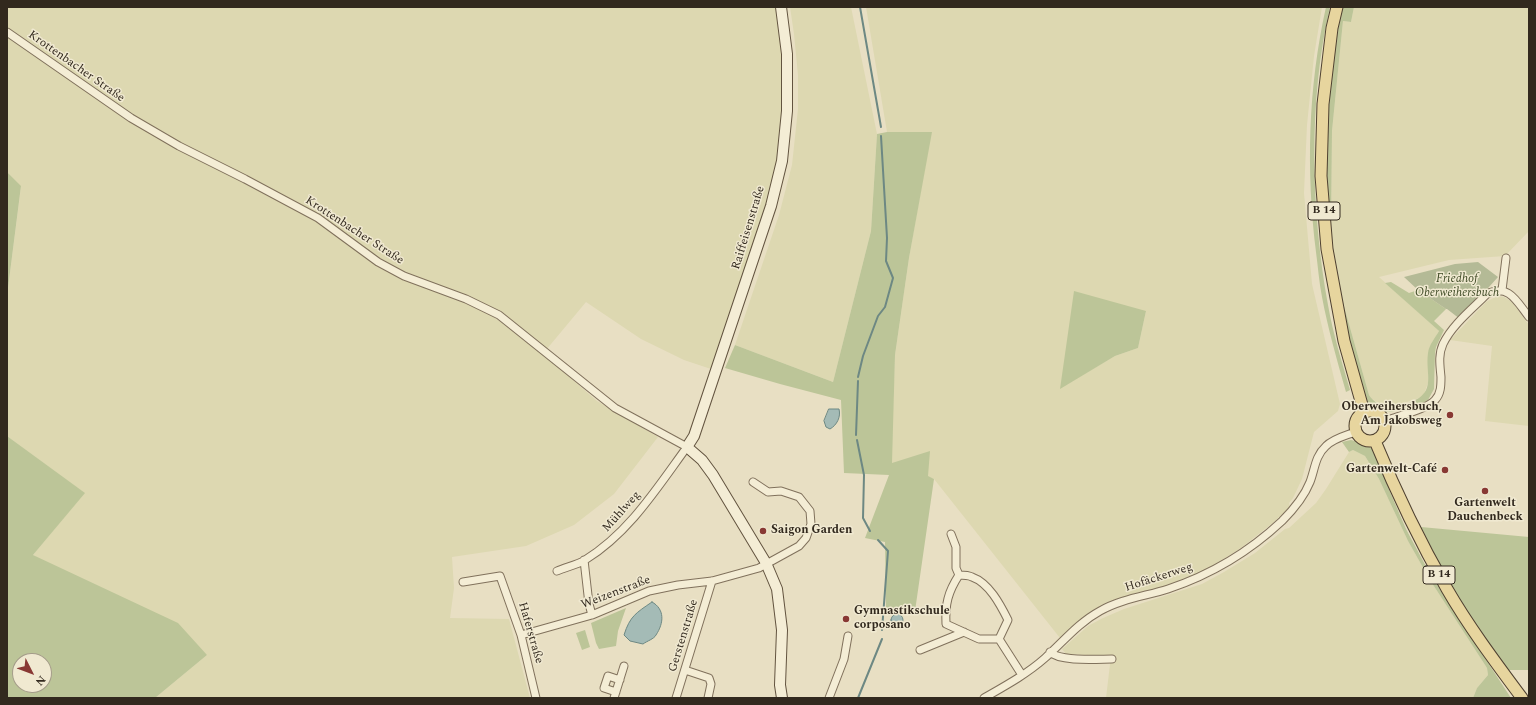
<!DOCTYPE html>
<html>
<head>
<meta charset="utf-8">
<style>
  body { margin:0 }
  #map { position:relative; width:1536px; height:705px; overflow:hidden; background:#e8dfc3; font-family:Spectral,serif }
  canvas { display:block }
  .frame { position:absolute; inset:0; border:8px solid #32291e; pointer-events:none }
  .north { position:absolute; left:12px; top:653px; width:40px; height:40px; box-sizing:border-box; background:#f0e9d1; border:1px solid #a49c89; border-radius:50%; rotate:132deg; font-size:11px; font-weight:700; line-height:16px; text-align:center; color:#32291e }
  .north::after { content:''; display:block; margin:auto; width:14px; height:18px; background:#883833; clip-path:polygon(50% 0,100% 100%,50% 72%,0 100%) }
</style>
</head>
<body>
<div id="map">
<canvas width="1536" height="705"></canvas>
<div class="frame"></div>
<div class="north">N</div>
</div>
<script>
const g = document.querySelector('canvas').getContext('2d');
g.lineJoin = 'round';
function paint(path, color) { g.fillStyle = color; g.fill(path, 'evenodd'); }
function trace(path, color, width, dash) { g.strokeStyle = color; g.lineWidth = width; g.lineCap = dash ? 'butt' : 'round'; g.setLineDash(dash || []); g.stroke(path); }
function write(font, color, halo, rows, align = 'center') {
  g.font = font + ' Spectral,serif'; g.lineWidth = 3; g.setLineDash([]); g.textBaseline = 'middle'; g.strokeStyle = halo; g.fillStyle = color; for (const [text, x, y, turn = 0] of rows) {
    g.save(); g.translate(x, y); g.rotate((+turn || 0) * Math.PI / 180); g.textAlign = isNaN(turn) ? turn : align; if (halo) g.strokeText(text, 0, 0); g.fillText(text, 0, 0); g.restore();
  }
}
const farmland = new Path2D(`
  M 7,7 L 776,7 L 781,36 L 784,83 L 778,159 L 767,207 L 711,369 L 684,360 L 641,339 L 586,302 L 546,350 L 474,299 L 417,278 L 383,263 L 334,226 L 159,133 L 7,29 Z
  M 790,7 L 851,7 L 877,134 L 871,231 L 833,382 L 735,345 L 779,215 L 792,165 L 798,109 L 798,75 L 794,34 Z
  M 866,7 L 1322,7 L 1314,56 L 1307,125 L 1304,193 L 1312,284 L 1340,404 L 1338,411 L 1314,432 L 1302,479 L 1293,498 L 1289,503 L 1290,507 L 1274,522 L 1241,548 L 1206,570 L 1077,623 L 1060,638 L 934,479 L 891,463 L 895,355 L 909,258 L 931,133 L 887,132 ZM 1146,311 L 1138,348 L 1115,356 L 1060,388 Z
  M 1354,7 L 1529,7 L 1529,231 L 1505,256 L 1449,260 L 1379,277 L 1439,331 L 1428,353 L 1428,383 L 1424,394 L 1419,398 L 1395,406 L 1380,404 L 1372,399 L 1369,395 L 1338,285 L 1331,231 L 1332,131 L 1343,21 L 1351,22 Z
  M 7,35 L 119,113 L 310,216 L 383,269 L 397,276 L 469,303 L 493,316 L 543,354 L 597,401 L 658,437 L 614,494 L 574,525 L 526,546 L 452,557 L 454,588 L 450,618 L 509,619 L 530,698 L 155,698 L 207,655 L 33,555 L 84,493 L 7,436 L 7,296 L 21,187 L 7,172 Z
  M 1497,296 L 1504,297 L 1512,302 L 1529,325 L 1529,426 L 1485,421 L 1492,346 L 1450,340 L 1486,302 Z
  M 1353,450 L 1365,456 L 1379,479 L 1408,541 L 1430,580 L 1487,668 L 1488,675 L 1477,688 L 1473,698 L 1106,698 L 1111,656 L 1066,654 L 1062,649 L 1088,626 L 1103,618 L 1124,609 L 1202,584 L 1224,572 L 1255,553 L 1285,529 L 1289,528 L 1316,503 L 1326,489 L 1349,452 Z`);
const green = new Path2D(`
  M 1326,7 L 1330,7 C 1308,100 1311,211 1328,305 C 1333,334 1342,362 1350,390 L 1346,392 C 1337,360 1328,329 1322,297 C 1319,282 1318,267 1316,252 C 1306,171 1308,87 1326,7 Z
  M 1343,7 L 1354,7 L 1351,22 L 1343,21 L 1332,131 L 1331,231 L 1338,285 L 1369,395 C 1374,403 1383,407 1393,406 C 1399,406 1406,404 1411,402 C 1437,392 1425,374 1428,353 C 1429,345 1435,338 1439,331 L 1385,283 L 1391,282 L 1409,293 L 1418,290 L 1446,309 L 1434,321 L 1444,330 L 1436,347 L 1435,353 L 1434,389 L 1428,400 L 1421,404 L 1392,412 L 1377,412 L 1366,403 L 1348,348 L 1327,243 L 1325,157 L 1332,52 Z
  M 887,132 L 932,132 L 909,258 L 895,355 L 892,463 L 930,451 L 928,476 L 934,479 L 915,611 L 886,608 L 885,542 L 865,538 L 889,475 L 844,473 L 841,400 L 780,384 L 725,368 L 735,345 L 833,382 L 871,231 L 877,134 Z
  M 7,172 L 21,186 L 7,296 Z
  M 1074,291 L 1146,311 L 1138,348 L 1115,356 L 1060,389 Z
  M 7,436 L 85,493 L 33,555 L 178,623 L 207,655 L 155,698 L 7,698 ZM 20,661 L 44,661 L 44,685 L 20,685 Z
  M 1351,440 L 1366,444 L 1372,449 L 1380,464 L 1390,492 L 1406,529 L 1430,574 L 1511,698 L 1473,698 L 1477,688 L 1488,675 L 1487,668 L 1430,580 L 1408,541 L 1379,479 L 1365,456 L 1353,450 L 1349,452 L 1342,442 Z
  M 1421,527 L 1529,537 L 1529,670 L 1507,670 L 1476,627 L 1451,588 Z
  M 626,608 L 618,631 L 616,646 L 599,649 L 596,643 L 591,623 Z
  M 585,630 L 590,647 L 582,650 L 576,633 Z`);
const cemetery = new Path2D(`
  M 1478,262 L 1498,277 L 1460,319 L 1447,309 L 1446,309 L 1418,290 L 1404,277 L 1455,264 Z`);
const water = new Path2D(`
  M 829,409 L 839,409 C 841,417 837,425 830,429 L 826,427 L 824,421 Z
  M 652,602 C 665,609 664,623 656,635 C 654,639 647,641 643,644 L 630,641 L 624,635 C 630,616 636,613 652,602 Z
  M891 620a6 6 0 1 1 12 0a6 6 0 1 1-12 0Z`);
const stream = new Path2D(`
  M 860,7 L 881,127
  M 858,377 L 863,356 L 878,316 L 885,307 L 893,278 L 886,261 L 887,238 L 881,136
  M 856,435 L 858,381
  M 857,440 L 864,475 L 863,518 L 870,531
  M 878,540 L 888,551 L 882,630
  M 858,698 L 882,639`);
const street = new Path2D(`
  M 7,32 L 131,118 L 179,146 L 245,179 L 318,218 L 378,262 L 404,276 L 466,299 L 499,315 L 615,408 L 687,447 C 657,488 629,533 585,560 C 577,565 566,567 557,571
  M 1502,290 L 1506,258
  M 1385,421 C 1397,416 1428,409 1435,400 C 1441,394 1441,385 1441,377 C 1440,366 1438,355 1443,344 C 1452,325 1472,309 1487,294 C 1509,283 1517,302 1529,317
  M 951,534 L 956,547 L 956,568 L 959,575
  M 584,560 L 589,604 L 592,615
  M 959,575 C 963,575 968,575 972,577 C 989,583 1000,604 1008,620 L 999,639 L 979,639 L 946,624 C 945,604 948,592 959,575 Z
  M 463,582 L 500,576 L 521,635 L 536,698
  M 521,635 L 592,615 L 649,591 L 678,585 L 712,581 L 759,568 L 799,546 L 806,538 L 811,524 L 810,511 L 799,497 L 781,491 L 768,492 L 753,482
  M 999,639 L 1022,675
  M 920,650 L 964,632
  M 1050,652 C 1060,662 1098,659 1112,659
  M 685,670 L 709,678 L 711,684 L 708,698
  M 616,692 L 604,688 L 608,676 L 620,680
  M 614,698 L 624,666
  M 676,698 L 712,581
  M 829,698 L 844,659 L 848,636
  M 984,698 C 1005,686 1027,674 1045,658 C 1063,642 1078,623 1100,611 C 1121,599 1146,596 1168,589 C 1210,575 1250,551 1282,521 C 1293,510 1304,497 1310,482 C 1315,469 1315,456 1326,446 C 1334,438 1345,436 1355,432`);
const secondary = new Path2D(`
  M 781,7 L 787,54 L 787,111 L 782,161 L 771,206 L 694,436 L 687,447 L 702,460 L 713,475 L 766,563 L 777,589 L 782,630 L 780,685 L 782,698`);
const primary = new Path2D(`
  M 1337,7 L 1332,28 L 1323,104 L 1321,176 L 1327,249 L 1344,341 L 1364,412
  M1355 426a15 15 0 1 1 30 0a15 15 0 1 1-30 0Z
  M 1375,441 C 1396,492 1420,542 1447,589 C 1469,627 1496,663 1522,698`);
const markers = [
  [1450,415,4,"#883833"],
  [1445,470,4,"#883833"],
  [1485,491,4,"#883833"],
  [763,531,4,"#883833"],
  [846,619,4,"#883833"]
];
const shields = [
  [1324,211,32],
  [1439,575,32]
];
const shieldNames = [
  ["B 14",1324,211],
  ["B 14",1439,575]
];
const streetNames = [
  ["Krottenbacher Straße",76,67,35],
  ["Raiffeisenstraße",749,228,-73],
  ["Krottenbacher Straße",354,231,33],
  ["Mühlweg",622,512,-48],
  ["Hofäckerweg",1159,578,-18],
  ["Weizenstraße",616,593,-21],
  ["Haferstraße",530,633,74],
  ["Gerstenstraße",684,636,-73]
];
const parkNames = [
  ["Friedhof",1457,280],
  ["Oberweihersbuch",1457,294]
];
const poiNames = [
  ["Oberweihersbuch,",1442,408],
  ["Am Jakobsweg",1442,422],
  ["Gartenwelt-Café",1437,470],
  ["Gartenwelt",1485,504,"center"],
  ["Dauchenbeck",1485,518,"center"],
  ["Saigon Garden",771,531,"left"],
  ["Gymnastikschule",854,612,"left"],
  ["corposano",854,626,"left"]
];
paint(farmland, '#ddd8b1');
paint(green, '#bcc598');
paint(cemetery, '#b4ba96');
paint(water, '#a4bbb6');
trace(water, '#6d8883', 1);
trace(stream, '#6d8883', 2);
trace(street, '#80715c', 9);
trace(secondary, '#62533f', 12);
trace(primary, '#4e4030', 13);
trace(street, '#f4edd5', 7);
trace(secondary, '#f4edd5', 10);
trace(primary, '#e7d59e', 11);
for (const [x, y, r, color] of markers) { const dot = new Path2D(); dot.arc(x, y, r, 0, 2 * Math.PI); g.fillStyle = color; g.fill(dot); trace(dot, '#f0e9d1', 1.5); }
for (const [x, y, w] of shields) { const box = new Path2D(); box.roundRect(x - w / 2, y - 9, w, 18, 3); g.fillStyle = '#f0e9d1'; g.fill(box); trace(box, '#32291e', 1); }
write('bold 11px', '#32291e', null, shieldNames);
write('12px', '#32291e', '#f0e9d1', streetNames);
write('italic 12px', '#404c27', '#f0e9d1', parkNames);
write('bold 12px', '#32291e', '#f0e9d1', poiNames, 'right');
</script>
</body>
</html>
